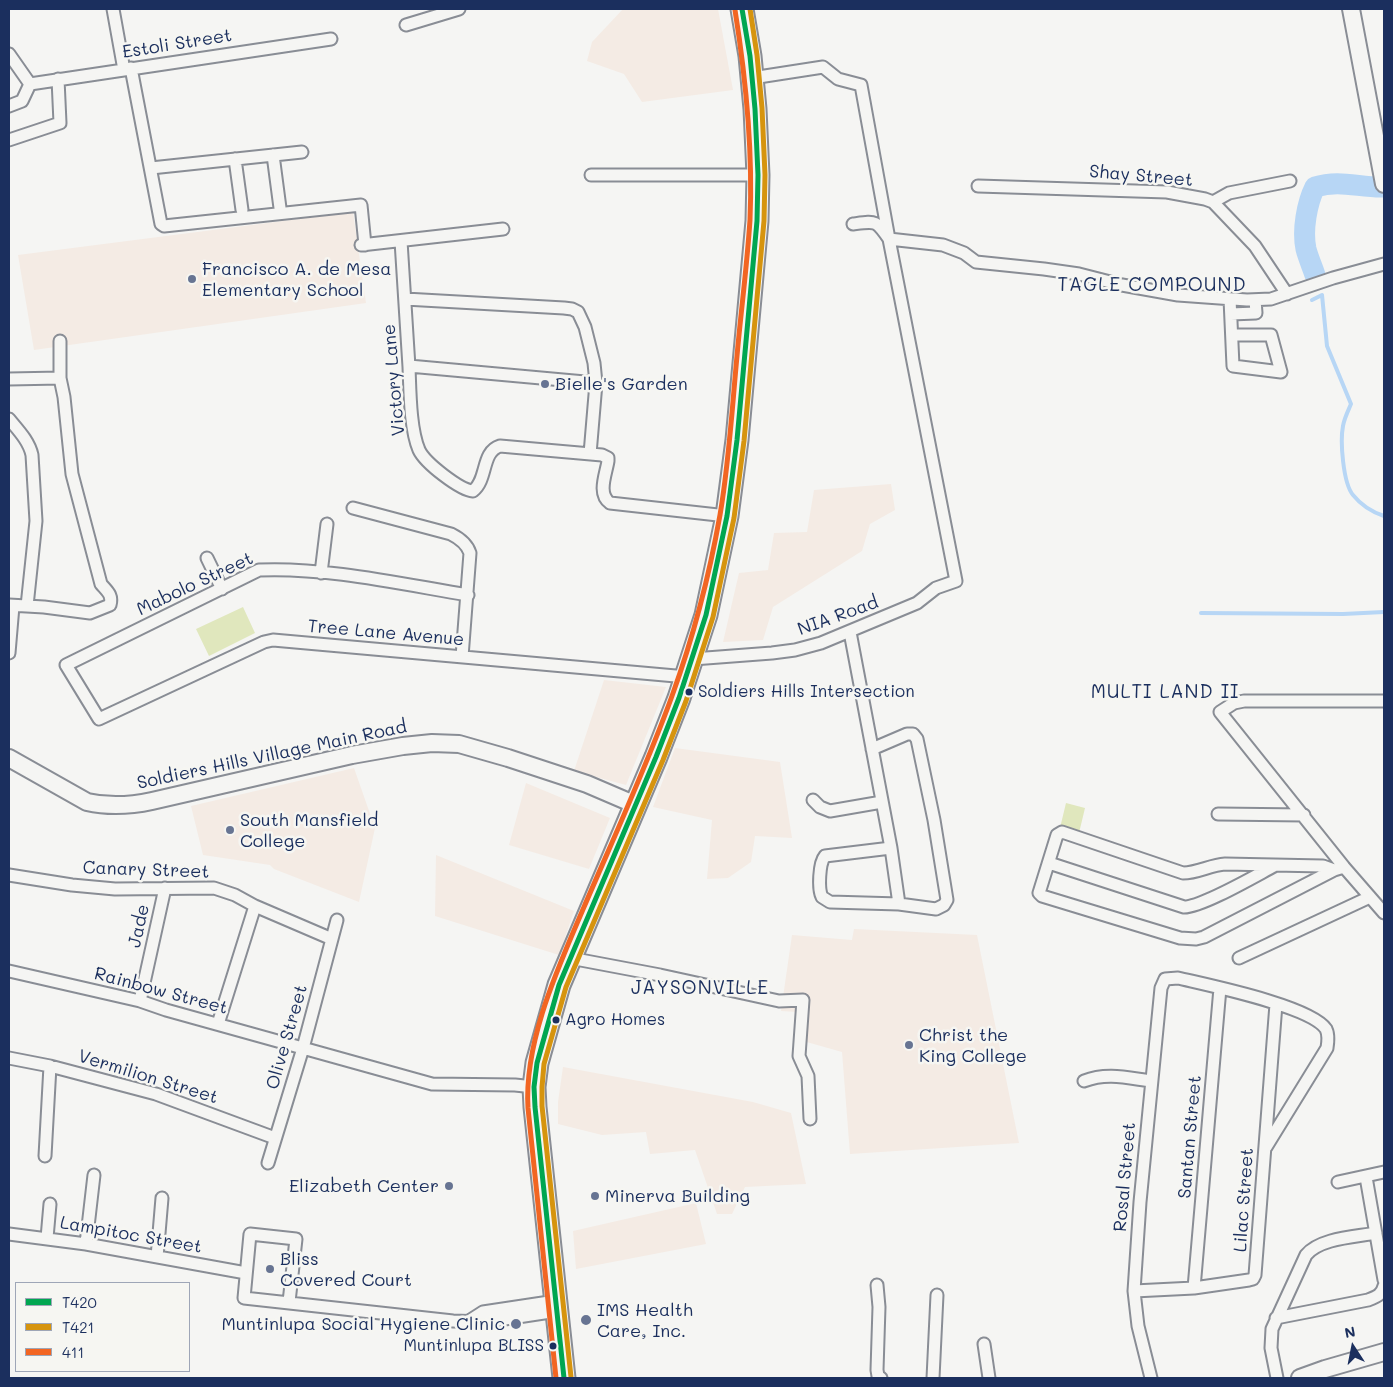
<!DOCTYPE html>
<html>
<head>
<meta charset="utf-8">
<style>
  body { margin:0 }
  #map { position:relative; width:1393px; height:1387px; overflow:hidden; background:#f5f5f3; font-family:Mali,sans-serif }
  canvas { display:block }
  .frame { position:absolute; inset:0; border:10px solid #1b2f5e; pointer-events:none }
  .legend { position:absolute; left:15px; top:1282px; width:175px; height:90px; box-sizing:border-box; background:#f6f6f2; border:1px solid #9ea6b7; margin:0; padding:6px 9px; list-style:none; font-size:15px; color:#1b2f5e }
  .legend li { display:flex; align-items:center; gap:10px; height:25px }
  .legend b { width:25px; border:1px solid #9ea6b7 }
  .north { position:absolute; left:1328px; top:1322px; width:50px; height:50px; -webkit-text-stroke:4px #f6f6f2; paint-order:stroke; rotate:349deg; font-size:14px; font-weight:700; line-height:20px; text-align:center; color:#1b2f5e }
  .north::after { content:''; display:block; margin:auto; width:18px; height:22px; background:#1b2f5e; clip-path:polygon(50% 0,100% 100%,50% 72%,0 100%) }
</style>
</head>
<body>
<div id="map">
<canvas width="1393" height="1387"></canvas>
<div class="frame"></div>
<ul class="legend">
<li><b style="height:6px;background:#00a651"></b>T420</li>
<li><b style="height:6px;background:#d6940e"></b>T421</li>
<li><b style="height:6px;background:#f26522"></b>411</li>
</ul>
<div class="north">N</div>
</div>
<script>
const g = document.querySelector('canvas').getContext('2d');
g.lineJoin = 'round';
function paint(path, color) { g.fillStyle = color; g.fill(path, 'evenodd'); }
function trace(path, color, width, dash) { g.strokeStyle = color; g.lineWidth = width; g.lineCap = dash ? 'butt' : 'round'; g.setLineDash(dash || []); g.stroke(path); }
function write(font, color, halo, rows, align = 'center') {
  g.font = font + ' Mali,sans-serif'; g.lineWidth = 5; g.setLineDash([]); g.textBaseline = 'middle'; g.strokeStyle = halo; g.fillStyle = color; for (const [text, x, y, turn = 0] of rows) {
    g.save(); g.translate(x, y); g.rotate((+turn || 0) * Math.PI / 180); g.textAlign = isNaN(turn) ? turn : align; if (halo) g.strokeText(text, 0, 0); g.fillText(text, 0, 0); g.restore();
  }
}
const built = new Path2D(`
  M 623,9 L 718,9 L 733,90 L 642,102 L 624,74 L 587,61 L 592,42 Z
  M 353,212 L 366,303 L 34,350 L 18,255 Z
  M 891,484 L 895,510 L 870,524 L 862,551 L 773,607 L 763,640 L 723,642 L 739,573 L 768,570 L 774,533 L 807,532 L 814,490 Z
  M 604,680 L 666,687 L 626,785 L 574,771 Z
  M 675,748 L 780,762 L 792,838 L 755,836 L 751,862 L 728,878 L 707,879 L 712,820 L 653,807 Z
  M 354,768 L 375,828 L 359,902 L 274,869 L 270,865 L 203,855 L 191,806 Z
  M 526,783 L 610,818 L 589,869 L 509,845 Z
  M 436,855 L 574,911 L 559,955 L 435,916 Z
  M 854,929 L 977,935 L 1019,1143 L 850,1154 L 842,1052 L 796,1039 L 798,1012 L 781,1011 L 792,935 L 852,940 Z
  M 563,1067 L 753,1102 L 791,1113 L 806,1184 L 745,1187 L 732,1214 L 717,1214 L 695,1150 L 650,1154 L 646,1132 L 602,1135 L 558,1124 L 558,1102 Z
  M 696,1203 L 706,1244 L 576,1269 L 573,1231 Z`);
const green = new Path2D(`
  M 243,607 L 255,633 L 209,656 L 196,629 Z
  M 1066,803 L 1085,808 L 1079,833 L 1060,828 Z`);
const stream = new Path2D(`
  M 1312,300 L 1322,295 L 1327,346 L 1351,404 C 1348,411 1344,419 1343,426 C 1340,441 1343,483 1353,495 C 1361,505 1372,512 1384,516
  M 1201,613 L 1343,614 L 1384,612`);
const river = new Path2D(`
  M 1315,275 C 1312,266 1308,257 1306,249 C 1302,230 1307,203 1315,187 C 1340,179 1360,188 1384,187`);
const street = new Path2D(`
  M 113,9 L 124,70
  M 406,25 L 459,9
  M 9,54 L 30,84
  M 131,68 L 161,224 L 164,226 L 361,205 L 365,245
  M 30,84 L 331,39
  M 9,106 L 22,101 L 30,84
  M 9,140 L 60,123 L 58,79
  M 273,155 L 280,208
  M 235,159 L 242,210
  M 151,168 L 302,152
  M 591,175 L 758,175
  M 978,186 L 1167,192 L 1205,199 L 1213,202 L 1255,246 L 1287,294
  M 1213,202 L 1229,193 L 1290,181
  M 853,224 C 876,221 876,220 889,239 L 943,245 L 964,253 L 976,262 L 1044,269 L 1079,274 L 1122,285 L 1178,295 L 1247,300 L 1271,299 L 1333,278 L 1384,264
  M 401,241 C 404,283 406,325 409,367 C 410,391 410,429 419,450 C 425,463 460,490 473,491 C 488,479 481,452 500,446 L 602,455 L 608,458 L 608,461 C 606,474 597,494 610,503 L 727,516
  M 361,245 L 503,229
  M 405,299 L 564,308 L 572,309 L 578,312 L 585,327 L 594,363 L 596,383 L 590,454
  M 1230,299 L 1233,366 L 1281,372 L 1271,335 L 1232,335
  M 1231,314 L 1256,313 L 1255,300
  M 409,366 L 596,383
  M 9,379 L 60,378
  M 9,419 C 18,430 29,441 32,455 L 36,521 L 27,606
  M 353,508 L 451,534 C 461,539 467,544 470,553 L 462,657
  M 207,558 L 222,589
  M 321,573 L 327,524
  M 468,595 C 401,584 326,567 259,570 L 66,665 L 99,719 L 264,642 L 273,640 L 687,677
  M 9,605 L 44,607 L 90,613 L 110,605 C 113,595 107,591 101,584 L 72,474 L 64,397 L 60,378 L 60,341
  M 850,632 L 891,848 L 899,904
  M 9,653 L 13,606
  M 693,659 L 772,653 L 795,650 L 821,643 L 917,603 L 936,588 L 956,581 L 889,239 L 861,85 L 838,79 L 823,67 L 752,78
  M 1384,701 L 1244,701 L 1234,703 L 1220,712 L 1344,867 L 1384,913
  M 872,749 L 907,734 L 913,734 L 917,739 L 934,820 L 947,900 L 944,905 L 936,909 L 899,904 L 830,902 L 822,897 C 818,889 819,863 825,856 L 891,848
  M 813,800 L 820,807 L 830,811 L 882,802
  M 1218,814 L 1304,815
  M 1049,863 L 1184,907 C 1202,907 1255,876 1274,866
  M 1334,870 L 1323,866 L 1225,864 C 1210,865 1198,873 1183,873 L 1062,832 L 1057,835 L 1039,893 L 1042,896 L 1180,938 L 1196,939 L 1204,937 L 1334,870 L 1344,867
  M 9,875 L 72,885 L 115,889 L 214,888 L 235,895 L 255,906 L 332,939
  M 570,958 L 660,975 L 779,1001 L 803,1000 L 799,1056 L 808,1076 L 810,1119
  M 1239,958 L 1370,897
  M 9,971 L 140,1001 L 166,1010 L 432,1084 L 515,1085 L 534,1087
  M 140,1001 L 165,888
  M 218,1024 L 255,906
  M 9,1058 L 50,1066 L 156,1094 L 275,1138
  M 1084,1081 C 1107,1072 1128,1078 1151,1081
  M 45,1156 L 50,1066
  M 268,1163 L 303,1048 L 337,920
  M 1366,1177 L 1384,1280
  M 1338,1182 L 1384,1172
  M 9,1234 L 86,1244 L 246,1273
  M 47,1238 L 50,1204
  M 86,1244 L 94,1175
  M 157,1257 L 162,1198
  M 877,1285 L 879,1307 L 877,1370 L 878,1376 L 881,1378
  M 1194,1288 L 1220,988
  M 1134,1291 L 1194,1288 L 1249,1280 L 1253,1279 L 1255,1275 L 1276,1004
  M 289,1302 L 296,1239 L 250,1234 L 244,1298 L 453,1321 L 485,1322 L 557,1311
  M 1276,1318 L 1368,1300 C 1376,1297 1382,1295 1384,1286
  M 469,1321 L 483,1312 L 556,1301
  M 984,1344 L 989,1378
  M 933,1378 L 937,1295
  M 1151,1378 L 1138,1326 L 1134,1291 L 1140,1202 L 1161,988 L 1165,979 L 1178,978 C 1207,985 1311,1006 1326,1029 C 1329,1035 1328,1042 1327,1048 L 1266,1147
  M 1277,1378 L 1271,1348 L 1272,1329 L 1306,1255 C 1320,1238 1355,1237 1376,1233`);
const secondary = new Path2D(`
  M 1351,9 L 1384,184
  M 9,758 L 87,802 C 109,807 129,806 152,801 L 352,755 L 403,746 L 432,743 L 459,744 L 508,758 L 587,784 L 636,805
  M 1300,1378 L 1325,1369 L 1384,1352`);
const highway = new Path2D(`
  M 564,1378 L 535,1107 L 534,1087 L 537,1063 L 559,985 L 656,757 L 679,698 L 706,615 L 727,516 L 737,440 L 757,221 L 758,175 L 755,109 L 750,56 L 742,9`);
const bus1 = new Path2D(`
  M 564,1378 L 535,1107 L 534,1087 L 537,1063 L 559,985 L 656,757 L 679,698 L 706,615 L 727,516 L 737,440 L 757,221 L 758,175 L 755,109 L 750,56 L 742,9`);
const bus2 = new Path2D(`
  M 571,1377 L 542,1106 L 542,1087 L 544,1064 L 566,987 L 663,760 L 686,701 L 713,617 L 734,518 L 744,441 L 764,221 L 765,175 L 762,108 L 757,55 L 750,9`);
const bus3 = new Path2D(`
  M 556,1378 L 528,1108 C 524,1041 558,968 584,907 C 614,837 646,768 672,696 C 693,638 709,577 720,515 C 729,463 732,409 737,356 C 741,311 747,266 750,220 C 753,150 746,79 735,10`);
const markers = [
  [192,279,5,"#677492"],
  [545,384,5,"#677492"],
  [689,692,4.5,"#1b2f5e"],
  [230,830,5,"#677492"],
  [556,1020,4.5,"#1b2f5e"],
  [909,1045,5,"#677492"],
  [449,1186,5,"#677492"],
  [595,1196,5,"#677492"],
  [270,1269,5,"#677492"],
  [586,1320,6,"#677492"],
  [516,1324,6,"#677492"],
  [553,1346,4.5,"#1b2f5e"]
];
const busNames = [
  ["Soldiers Hills Intersection",698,692],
  ["Agro Homes",565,1020],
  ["Muntinlupa BLISS",544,1346,"right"]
];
const streetNames = [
  ["Estoli Street",177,44,-9],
  ["Shay Street",1141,176,5],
  ["Victory Lane",394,380,-95],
  ["Mabolo Street",195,584,-25],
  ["NIA Road",838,616,-20],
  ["Tree Lane Avenue",386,633,5],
  ["Soldiers Hills Village Main Road",272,755,-12],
  ["Canary Street",146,870,2],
  ["Jade",139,926,-78],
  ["Rainbow Street",161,991,15],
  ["Olive Street",287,1037,-74],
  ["Vermilion Street",148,1077,17],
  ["Santan Street",1190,1137,-85],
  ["Rosal Street",1125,1177,-85],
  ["Lilac Street",1244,1200,-86],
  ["Lampitoc Street",131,1235,10]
];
const poiNames = [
  ["Francisco A. de Mesa",202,269],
  ["Elementary School",202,290],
  ["Bielle's Garden",555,384],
  ["South Mansfield",240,820],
  ["College",240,841],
  ["Christ the",919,1035],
  ["King College",919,1056],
  ["Elizabeth Center",439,1186,"right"],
  ["Minerva Building",605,1196],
  ["Bliss",280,1259],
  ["Covered Court",280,1280],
  ["IMS Health",597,1310],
  ["Care, Inc.",597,1331],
  ["Muntinlupa Social Hygiene Clinic",505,1324,"right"]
];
const neighbourhoodNames = [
  ["TAGLE COMPOUND",1152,285],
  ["MULTI LAND II",1165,692],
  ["JAYSONVILLE",700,988]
];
paint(built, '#f4ebe4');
paint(green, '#e0e7bd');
trace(stream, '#b7d6f5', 4);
trace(river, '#b7d6f5', 21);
trace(street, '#898d95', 15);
trace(secondary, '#898d95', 20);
trace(highway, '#898d95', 25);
trace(street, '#f5f5f3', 11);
trace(secondary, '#f5f5f3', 16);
trace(highway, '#f5f5f3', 21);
trace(bus1, '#00a651', 5);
trace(bus2, '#d6940e', 5);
trace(bus3, '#f26522', 5);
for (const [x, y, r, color] of markers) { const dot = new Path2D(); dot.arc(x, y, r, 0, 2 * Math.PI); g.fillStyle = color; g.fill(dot); trace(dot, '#f6f6f2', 2); }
write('17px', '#1b2f5e', '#f6f6f2', busNames, 'left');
write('18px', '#1b2f5e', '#f6f6f2', streetNames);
write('18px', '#1b2f5e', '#f6f6f2', poiNames, 'left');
g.letterSpacing = '1px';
write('19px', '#1b2f5e', '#f6f6f2', neighbourhoodNames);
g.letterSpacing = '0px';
</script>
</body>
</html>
